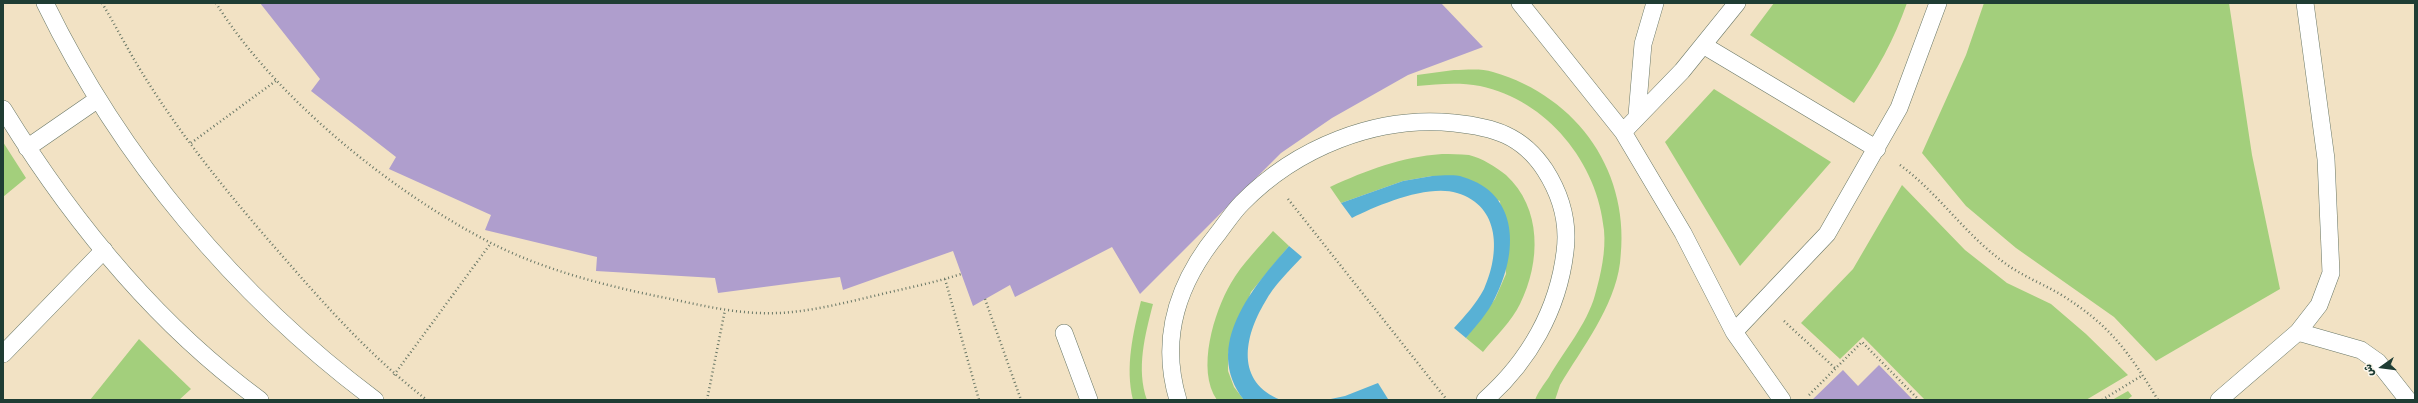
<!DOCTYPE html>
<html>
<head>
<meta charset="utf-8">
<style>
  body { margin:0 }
  #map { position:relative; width:2418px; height:403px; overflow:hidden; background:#f2e2c4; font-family:Dekko,"Playpen Sans Arabic",sans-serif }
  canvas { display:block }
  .frame { position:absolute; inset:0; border:4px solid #1f3d34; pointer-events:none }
  .north { position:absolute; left:2362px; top:347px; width:40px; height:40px; -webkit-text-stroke:3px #fbf7ec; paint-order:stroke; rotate:256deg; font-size:11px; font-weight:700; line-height:16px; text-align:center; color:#1f3d34 }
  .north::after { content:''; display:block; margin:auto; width:14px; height:18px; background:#1f3d34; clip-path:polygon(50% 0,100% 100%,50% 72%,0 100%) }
</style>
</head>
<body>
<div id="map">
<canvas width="2418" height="403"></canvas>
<div class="frame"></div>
<div class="north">ش</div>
</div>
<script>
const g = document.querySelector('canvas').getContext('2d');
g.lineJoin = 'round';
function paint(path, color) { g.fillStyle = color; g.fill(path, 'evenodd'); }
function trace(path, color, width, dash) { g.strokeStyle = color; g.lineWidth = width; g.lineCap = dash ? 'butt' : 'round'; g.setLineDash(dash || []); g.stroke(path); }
const green = new Path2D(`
  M 1774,3 L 1907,3 C 1894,40 1877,71 1854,103 L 1750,35 Z
  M 1984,3 L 2229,3 L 2252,155 L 2280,289 L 2156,361 L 2114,317 L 2016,248 L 1966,206 L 1922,153 L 1966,55 Z
  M 1454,70 C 1466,70 1481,68 1493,72 C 1579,97 1632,174 1620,263 C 1614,308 1582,348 1560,385 L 1555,400 L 1535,400 C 1538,392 1544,384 1549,377 C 1564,351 1587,324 1595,295 C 1601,274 1606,251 1604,230 C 1598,163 1547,100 1480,86 C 1459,82 1438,84 1417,86 L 1417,75 Z
  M 1714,89 L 1831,162 L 1740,266 L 1665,142 Z
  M 3,142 L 26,178 L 3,197 Z
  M 1442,154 C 1450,154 1460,154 1469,155 C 1482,158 1496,167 1506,175 C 1542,208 1541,262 1520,304 C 1512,321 1495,337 1483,352 L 1466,338 L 1495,299 L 1506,274 L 1500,201 L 1432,176 L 1403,181 L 1341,203 L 1330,187 C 1367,170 1401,157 1442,154 Z
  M 1902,185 L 1965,250 L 2007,283 L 2051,304 L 2086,334 L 2128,375 L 2086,400 L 1925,400 L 1863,337 L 1840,359 L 1801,323 L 1853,269 Z
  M 1273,231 L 1289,246 L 1251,292 L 1228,353 L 1228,371 L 1234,387 L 1244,400 L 1217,400 C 1196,370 1214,312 1231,283 C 1242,264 1259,247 1273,231 Z
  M 1141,301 L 1153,304 C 1145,335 1136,369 1147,400 L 1133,400 C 1125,367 1133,333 1141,301 Z
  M 139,339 L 191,389 L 179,400 L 90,400 Z
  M 2128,391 L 2132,396 L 2127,400 L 2112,400 Z`);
const water = new Path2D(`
  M 1432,176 C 1441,176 1454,174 1463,177 C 1520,194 1518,253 1495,298 C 1488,313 1476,326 1466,338 L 1454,328 C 1465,316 1476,304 1484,289 C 1500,254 1501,206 1457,193 C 1428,184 1378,205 1352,218 L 1341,203 L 1403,181 Z
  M 1289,246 L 1302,257 C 1289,271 1274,285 1265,302 C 1244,337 1235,382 1281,400 L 1244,400 C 1202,346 1253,287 1289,246 Z
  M 1378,383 L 1388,399 L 1326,400 L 1345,396 Z`);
const building = new Path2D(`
  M 260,3 L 1441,3 L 1483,47 L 1408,75 L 1332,118 L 1281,153 L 1140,294 L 1112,247 L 1015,297 L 1010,285 L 973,306 L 953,251 L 843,290 L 840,277 L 718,293 L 715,278 L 596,271 L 597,257 L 485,230 L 491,215 L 389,169 L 396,157 L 311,91 L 320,79 Z
  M 1879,365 L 1913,400 L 1812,400 L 1843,370 L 1858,386 Z`);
const path = new Path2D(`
  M 102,3 C 117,28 130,54 146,79 C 188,146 240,208 292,267 C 334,315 376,361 427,400
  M 216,3 C 275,98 392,192 491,243 C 546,271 610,287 671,299 C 700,305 729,312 759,313 C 799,315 839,304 878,295 C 906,288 934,283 961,274
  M 191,143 L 277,80
  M 1900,165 C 1938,193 1964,233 2002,261 C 2020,275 2041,283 2060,294 C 2110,325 2128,351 2158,400
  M 1288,199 L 1447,400
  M 945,279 L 979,400
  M 985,299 L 1021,400
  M 1784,321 L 1836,369
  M 394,375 L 491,243
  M 1809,395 L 1862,342 L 1919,400
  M 707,400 L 725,310
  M 2102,400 L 2143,375`);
const service = new Path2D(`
  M 45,3 C 121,159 236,296 375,400
  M 1520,3 L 1623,132 L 1683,233 L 1734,332 L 1782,400
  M 1703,45 L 1877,149
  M 3,109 C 70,218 156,324 260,400
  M 1637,115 L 1643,44 L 1655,3
  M 1623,132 L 1682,71 L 1737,3
  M 27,148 L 98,99
  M 1734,332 L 1827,234 L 1899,108 L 1938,3
  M 2298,332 L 2361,350 L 2378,362 L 2408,400
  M 1064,333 L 1089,400
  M 3,354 L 104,250
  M 1178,400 C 1159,337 1178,282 1219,232 C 1226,223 1233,212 1242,203 C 1296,148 1376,115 1454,123 C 1493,127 1522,135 1545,170 C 1561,195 1569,222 1565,252 C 1558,310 1529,361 1485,400
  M 2219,400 L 2298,332 L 2319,305 L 2331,273 L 2326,159 L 2305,3`);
paint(green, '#a3cf7c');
paint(water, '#58b1d5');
paint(building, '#af9ecd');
trace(service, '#697766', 18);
trace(path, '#697766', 2.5, [1, 3]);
trace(service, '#fff', 17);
</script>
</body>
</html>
